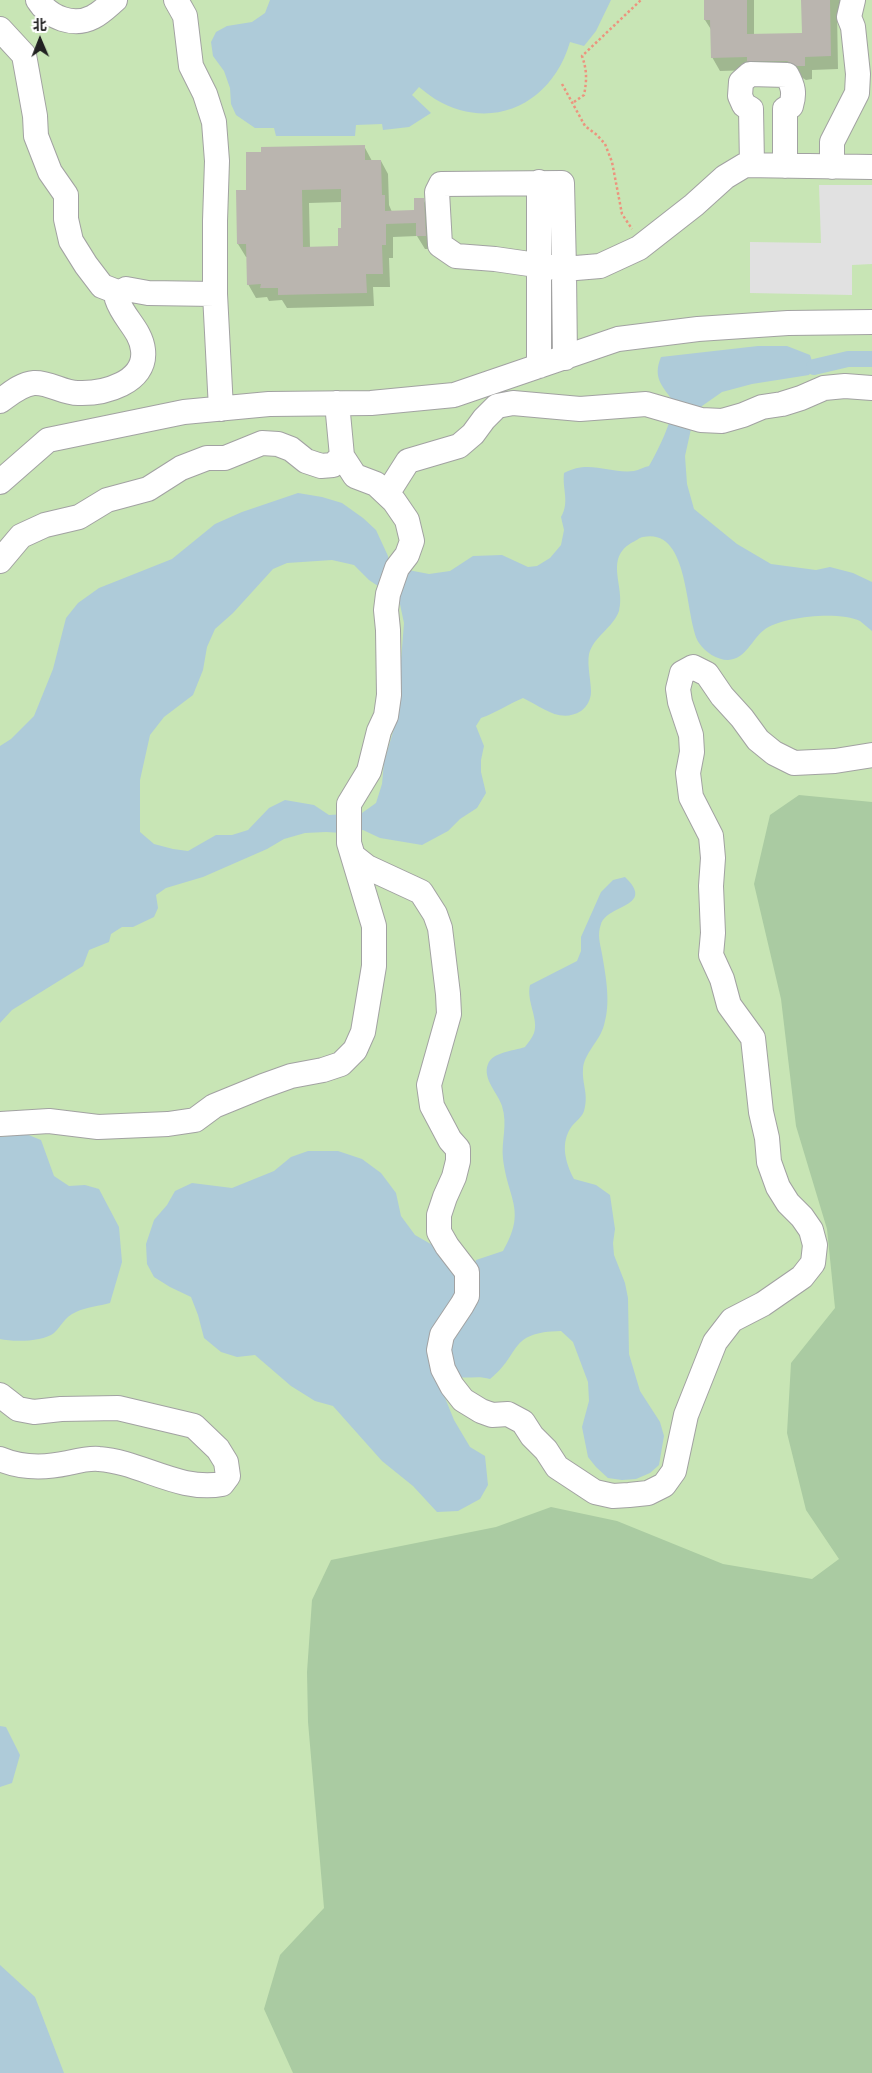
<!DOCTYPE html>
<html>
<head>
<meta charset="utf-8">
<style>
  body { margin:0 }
  #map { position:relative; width:872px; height:2073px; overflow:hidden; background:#f0efe9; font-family:"PT Sans","Noto Sans SC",sans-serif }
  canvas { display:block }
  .north { position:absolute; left:15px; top:15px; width:50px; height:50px; -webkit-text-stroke:4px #fff; paint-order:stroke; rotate:359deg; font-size:14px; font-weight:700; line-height:20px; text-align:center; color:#212121 }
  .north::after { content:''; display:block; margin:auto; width:18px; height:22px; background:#212121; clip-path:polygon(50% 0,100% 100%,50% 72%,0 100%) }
</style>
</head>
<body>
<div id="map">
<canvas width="872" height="2073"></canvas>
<div class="north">北</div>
</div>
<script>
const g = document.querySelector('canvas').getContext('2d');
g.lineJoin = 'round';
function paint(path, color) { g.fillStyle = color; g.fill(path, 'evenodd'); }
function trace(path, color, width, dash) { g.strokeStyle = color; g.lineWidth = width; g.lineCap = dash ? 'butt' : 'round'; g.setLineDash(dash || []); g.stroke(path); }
const grass = new Path2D(`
  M 0,0 L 872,0 L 872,1662 L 336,2073 L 0,2073 Z`);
const forest = new Path2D(`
  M 799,795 L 872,802 L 872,2073 L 293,2073 L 264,2009 L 280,1955 L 324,1908 L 308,1722 L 307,1672 L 312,1600 L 331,1560 L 496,1527 L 551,1507 L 617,1521 L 723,1564 L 812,1579 L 839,1559 L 806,1510 L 787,1433 L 791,1363 L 835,1308 L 827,1229 L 796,1126 L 781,999 L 754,884 L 770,815 Z`);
const parking = new Path2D(`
  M 819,185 L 872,185 L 872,264 L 852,265 L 852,295 L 750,293 L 750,242 L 821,243 Z`);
const water = new Path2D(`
  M 270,0 L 611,0 L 596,31 L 584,46 L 570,42 C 552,104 492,133 435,99 C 429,95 424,91 419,87 L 412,95 L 431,113 L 409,127 L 383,130 L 382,124 L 356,125 L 355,136 L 276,136 L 274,128 L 255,128 L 236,115 L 231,104 L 230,88 L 224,71 L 213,56 L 211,42 L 216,32 L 227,26 L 252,22 L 265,13 Z
  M 758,346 L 787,346 L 810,355 L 814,367 L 809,375 L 752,384 L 722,392 L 702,406 L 691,429 L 685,456 L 687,484 L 694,509 L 737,544 L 771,564 L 816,570 L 830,567 L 853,573 L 872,582 L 872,631 C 868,628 864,624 860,621 C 840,611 782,616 764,630 C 752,639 746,659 728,660 C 717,660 705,652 699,643 C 684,618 691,527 643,537 C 640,537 636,541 633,542 C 603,558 626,587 619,611 C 613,628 594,636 589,654 C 587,666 591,680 591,692 C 591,699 587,707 581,711 C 560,724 542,707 523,698 C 508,704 496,713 481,718 L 476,726 L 484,746 L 481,760 L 481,772 L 486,793 L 477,808 L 460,819 L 448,831 L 422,845 L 380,838 L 363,830 L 342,833 L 326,832 L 305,833 L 284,839 L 267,849 L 203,877 L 166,888 L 156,895 L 158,908 L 154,917 L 133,927 L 122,927 L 111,934 L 109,942 L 89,950 L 83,966 L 12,1010 L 0,1023 L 0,746 L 11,739 L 34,716 L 53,669 L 66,618 L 78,603 L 99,588 L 172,559 L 215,524 L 242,512 L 298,493 L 322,497 L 342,503 L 363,518 L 376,530 L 388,556 L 391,574 L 384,590 L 369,580 L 354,565 L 332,560 L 287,563 L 273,569 L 233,613 L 215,629 L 207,647 L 203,670 L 193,695 L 164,717 L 150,735 L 140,780 L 140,832 L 154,844 L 173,849 L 188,851 L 216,835 L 232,835 L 248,830 L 269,808 L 285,800 L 314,805 L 329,815 L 362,813 L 376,803 L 382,784 L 384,762 L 399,712 L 400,673 L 404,623 L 398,595 L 403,569 L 429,574 L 450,571 L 473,556 L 502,555 L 528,567 L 537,566 L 550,558 L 561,545 L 564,530 L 561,517 C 570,502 562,489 564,473 C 589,459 610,474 634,471 C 639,470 644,467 649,466 C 661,445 669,426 675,404 C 663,386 652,379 661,357 Z
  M 625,877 C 656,907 608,904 601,924 C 597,935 600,943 602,954 C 606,977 611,1003 604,1025 C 600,1041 584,1053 583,1069 C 582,1085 589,1094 584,1111 C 582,1117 576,1121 572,1126 C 560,1142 565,1162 574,1179 L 596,1185 L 610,1195 L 615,1229 L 613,1243 L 614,1255 L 625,1283 L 628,1298 L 629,1354 L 640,1391 L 660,1422 L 664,1436 L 659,1465 L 650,1473 L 636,1479 L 622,1480 L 608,1478 L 596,1467 L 588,1457 L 582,1427 L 589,1401 L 588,1382 L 573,1342 L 561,1331 C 507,1332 522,1354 490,1379 C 478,1375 469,1379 458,1377 L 447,1353 L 476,1260 L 503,1251 C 527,1210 508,1200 503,1159 C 501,1141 508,1125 502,1106 C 498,1093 482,1079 488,1064 C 493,1052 513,1051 525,1047 C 528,1043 532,1038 534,1033 C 539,1019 526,1001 530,985 L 577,961 L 581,951 L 581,937 L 601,892 L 613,880 Z
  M 26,1134 L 41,1140 L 54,1176 L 69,1186 L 85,1185 L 99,1189 L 119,1227 L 122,1262 L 110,1303 C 100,1306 86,1307 76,1312 C 63,1318 62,1326 54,1333 C 43,1342 13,1342 0,1339 L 0,1137 Z
  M 308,1151 L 338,1151 L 362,1159 L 381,1173 L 396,1193 L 401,1216 L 415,1235 L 436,1247 L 462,1278 L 437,1378 L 454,1420 L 470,1447 L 485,1456 L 488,1485 L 480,1499 L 458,1511 L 437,1512 L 413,1486 L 382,1461 L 333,1406 L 315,1401 L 291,1386 L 255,1355 L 237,1357 L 221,1352 L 204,1338 L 198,1315 L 191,1297 L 170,1287 L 154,1277 L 147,1264 L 146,1244 L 154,1220 L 167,1205 L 175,1191 L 192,1183 L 232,1188 L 274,1171 L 291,1157 Z
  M 0,1726 L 6,1727 L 20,1755 L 12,1783 L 0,1787 Z
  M 0,1965 L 35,1997 L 64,2073 L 0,2073 Z`);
const shadow = new Path2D(`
  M 705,0 L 754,0 L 754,35 L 803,34 L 803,0 L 849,0 L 847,11 L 837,12 L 838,69 L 812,70 L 812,79 L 806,80 L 796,74 L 753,70 L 720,71 L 712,57 L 712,31 L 705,20 Z
  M 364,146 L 372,161 L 381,161 L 388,174 L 389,205 L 392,212 L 416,211 L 423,199 L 430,213 L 433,249 L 425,249 L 417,236 L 393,237 L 393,258 L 389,258 L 390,287 L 373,287 L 374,306 L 287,308 L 282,300 L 269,301 L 267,297 L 256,298 L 248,284 L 248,257 L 246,257 L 238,244 L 237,191 L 248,191 ZM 342,202 L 343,230 L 339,247 L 310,248 L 309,203 Z`);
const canal = new Path2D(`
  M 814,367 L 848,359 L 872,359`);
const building = new Path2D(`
  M 704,0 L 747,0 L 747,34 L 802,33 L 801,0 L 830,0 L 831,56 L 805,57 L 805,66 L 797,66 L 787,61 L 747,61 L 747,57 L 711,58 L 710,20 L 704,20 Z
  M 365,145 L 365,160 L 381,160 L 382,195 L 385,195 L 385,211 L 414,210 L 414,198 L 424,198 L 426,236 L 416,236 L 416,223 L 386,224 L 386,245 L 382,245 L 383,274 L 366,274 L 367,293 L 278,295 L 278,288 L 260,288 L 261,284 L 247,285 L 246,244 L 237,244 L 236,190 L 246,190 L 246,152 L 261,152 L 261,147 ZM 341,189 L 341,228 L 338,228 L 338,246 L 303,247 L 302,190 Z`);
const path = new Path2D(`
  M 562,84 L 585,126 L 597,135 L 605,144 L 612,162 L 622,214 L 632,229
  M 574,102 L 584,95 C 587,80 587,70 582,56 L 641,0`);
const minor = new Path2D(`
  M 38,0 C 49,18 74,27 93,17 C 101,13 108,6 115,0
  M 176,0 L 185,16 L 191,66 L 205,94 L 214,122 L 217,161 L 215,221 L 215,294 L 221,409
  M 0,29 L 24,55 L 35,116 L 36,136 L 50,172 L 66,195 L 66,219 L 71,241 L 86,265 L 102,286 L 120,293
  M 752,165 L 751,109 L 744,105 L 740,96 L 741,82 L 750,74 L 787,75 C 793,86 795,93 791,106 L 785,109 L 785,166
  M 832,167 L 832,142 L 857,93 L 858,74 L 853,27 L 849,17 L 853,0
  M 539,182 L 539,366
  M 565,358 L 564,273 L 564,269 L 562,183 L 441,184 L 437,192 L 440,245 L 456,256 L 495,259 L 564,269 L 600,266 L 639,248 L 694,205 L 725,177 L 745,165 L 872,167
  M 0,401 C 10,394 21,384 34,383 C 49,382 63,393 78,393 C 103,394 147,383 143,350 C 141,330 123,318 117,299 L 120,293 L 126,289 L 148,293 L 215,294
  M 0,482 L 48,440 L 184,412 L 269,404 L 371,403 L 454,395 L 618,339 L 698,329 L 788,323 L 872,322
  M 387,494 L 408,461 L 459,446 L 473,434 L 484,419 L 497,406 L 513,403 L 580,409 L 646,404 L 701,420 L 722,421 L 743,415 L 762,407 L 782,404 L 801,398 L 824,388 L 845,386 L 872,388
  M 0,561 L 21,536 L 45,525 L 79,517 L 107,500 L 148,489 L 181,468 L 207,458 L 225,458 L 262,443 L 278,444 L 291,449 L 306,461 L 321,466 L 333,465 L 342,456 L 337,403
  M 353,856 L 367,867 L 421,892 L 435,914 L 440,928 L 448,994 L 449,1014 L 429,1085 L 432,1106 L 450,1140 L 458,1149 L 458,1161 L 454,1177 L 445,1197 L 439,1215 L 439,1232 L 447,1246 L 467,1272 L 467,1296 L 462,1305 L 442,1335 L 439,1350 L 443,1369 L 452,1386 L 463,1400 L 481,1411 L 492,1415 L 508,1414 L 523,1422 L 532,1436 L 546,1450 L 557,1467 L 595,1492 L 613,1496 L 629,1495 L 648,1493 L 664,1485 L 674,1471 L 686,1415 L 715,1342 L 732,1320 L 763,1304 L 802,1277 L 813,1263 L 815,1245 L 811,1230 L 802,1217 L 788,1203 L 778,1187 L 769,1162 L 767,1138 L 761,1112 L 753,1038 L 729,1005 L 722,979 L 711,955 L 713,933 L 711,886 L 713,858 L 711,836 L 691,797 L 688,773 L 692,752 L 691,735 L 680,702 L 678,689 L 682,673 L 693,667 L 707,674 L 722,696 L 742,718 L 758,740 L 774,753 L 794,763 L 835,761 L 872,755
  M 0,1124 L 49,1121 L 98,1127 L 168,1124 L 195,1120 L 214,1106 L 263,1086 L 291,1076 L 323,1070 L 341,1064 L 355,1050 L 363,1032 L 374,966 L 374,926 L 349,843 L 349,804 L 369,771 L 379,731 L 386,716 L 389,695 L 388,630 L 386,610 L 388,594 L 397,568 L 407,555 L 412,541 L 407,520 L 394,501 L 376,484 L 355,476 L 342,456
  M 0,1395 L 18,1409 L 34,1412 L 61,1409 L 118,1408 L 194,1426 L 218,1449 L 226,1462 L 228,1476 L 222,1484 C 179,1492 141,1462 99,1459 C 89,1458 77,1461 68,1463 C 45,1468 21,1468 0,1459`);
paint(grass, '#c8e5b5');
paint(forest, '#aacba2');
paint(parking, '#e1e1e1');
paint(water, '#aecbd9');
paint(shadow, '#0003');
trace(canal, '#aecbd9', 16);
paint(building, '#bab5af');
trace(minor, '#a2a2a2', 26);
trace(path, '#ec947e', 2.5, [2.5, 2.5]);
trace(minor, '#fff', 24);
</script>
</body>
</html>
